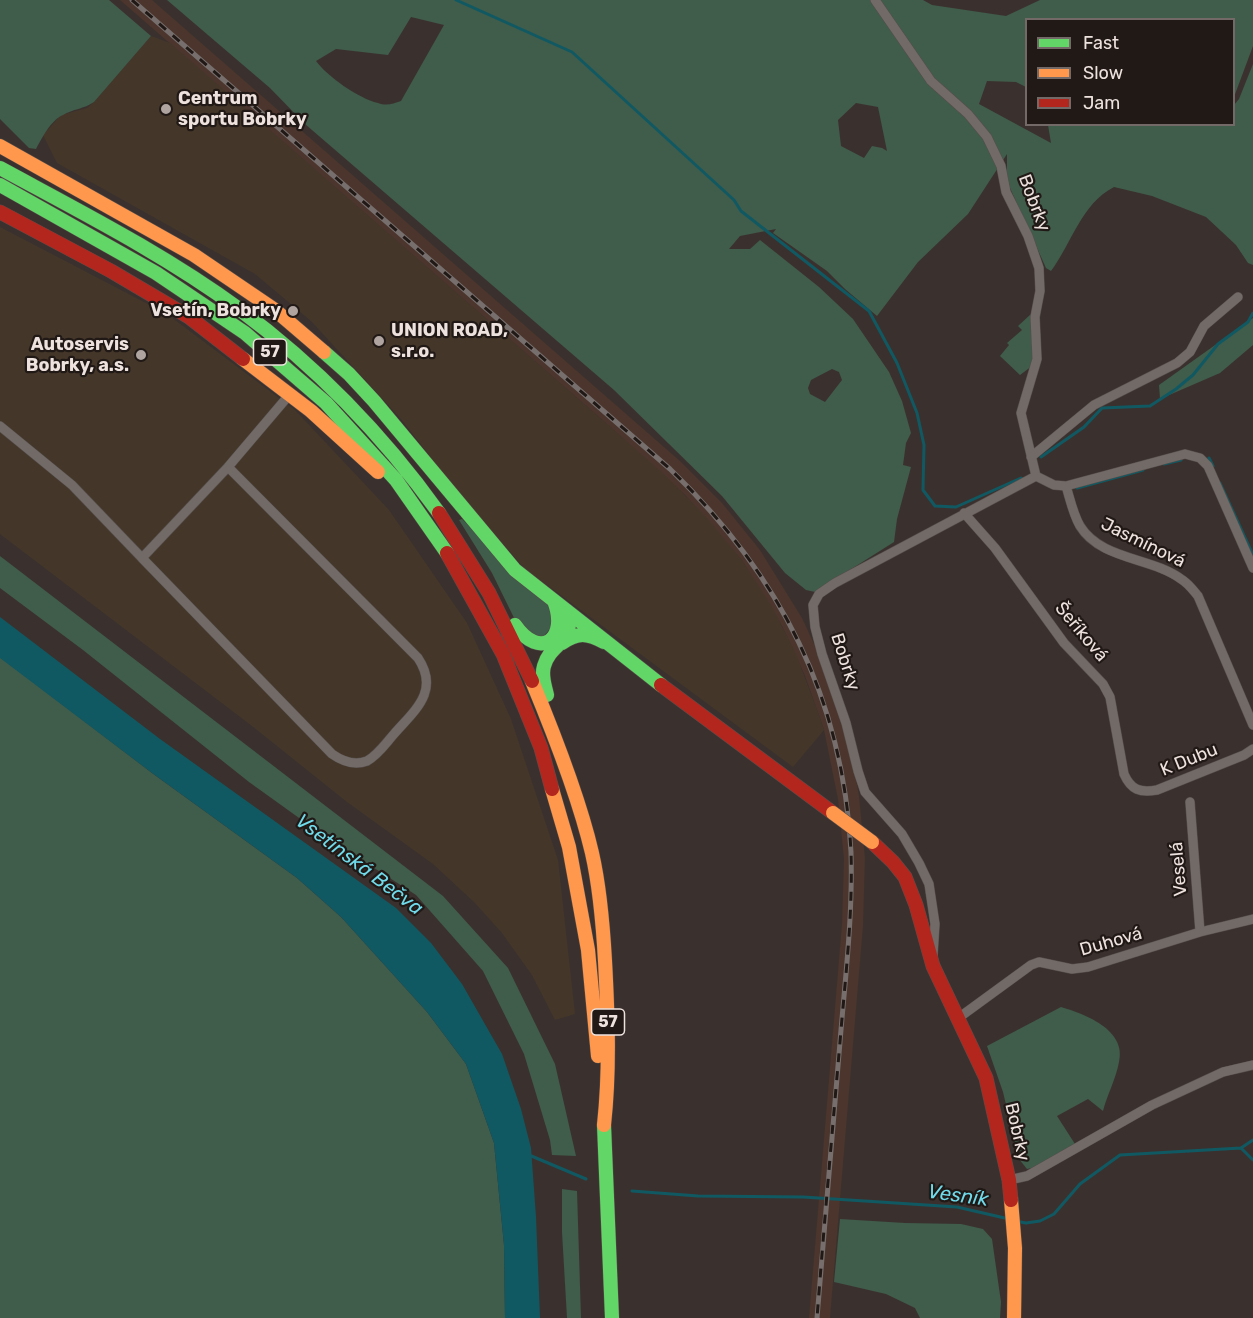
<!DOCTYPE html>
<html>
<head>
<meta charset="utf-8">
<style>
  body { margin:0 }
  #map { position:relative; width:1253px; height:1318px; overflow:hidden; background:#3a312e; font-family:Rubik,sans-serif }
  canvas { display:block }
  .legend { position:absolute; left:1025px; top:18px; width:210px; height:108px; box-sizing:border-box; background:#211916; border:2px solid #736966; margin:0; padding:8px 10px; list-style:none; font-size:18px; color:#eee2de }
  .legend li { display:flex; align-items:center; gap:12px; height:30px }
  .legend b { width:30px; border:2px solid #736966 }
</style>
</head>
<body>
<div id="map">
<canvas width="1253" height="1318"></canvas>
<ul class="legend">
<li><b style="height:8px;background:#63d668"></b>Fast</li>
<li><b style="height:8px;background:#ff974d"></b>Slow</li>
<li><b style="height:8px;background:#b3261e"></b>Jam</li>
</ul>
</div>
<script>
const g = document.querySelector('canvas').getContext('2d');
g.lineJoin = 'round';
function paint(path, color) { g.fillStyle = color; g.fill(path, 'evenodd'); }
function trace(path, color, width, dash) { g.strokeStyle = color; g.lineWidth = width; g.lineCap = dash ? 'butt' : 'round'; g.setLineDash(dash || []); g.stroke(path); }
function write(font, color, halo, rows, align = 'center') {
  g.font = font + ' Rubik,sans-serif'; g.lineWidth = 4.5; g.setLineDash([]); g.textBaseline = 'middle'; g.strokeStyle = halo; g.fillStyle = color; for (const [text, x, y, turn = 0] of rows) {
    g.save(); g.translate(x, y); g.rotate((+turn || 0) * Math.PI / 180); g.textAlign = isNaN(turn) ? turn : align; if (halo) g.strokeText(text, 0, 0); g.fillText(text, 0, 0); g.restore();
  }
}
const built = new Path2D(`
  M 120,0 L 152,0 L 680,461 L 722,503 L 760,550 L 802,618 L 815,646 L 852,756 L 859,796 L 865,858 L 863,926 L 830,1318 L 809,1318 L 842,924 L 844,859 L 838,799 L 824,730 L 805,676 L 783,628 L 743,562 L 685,495 L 608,425 Z`);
const industrial = new Path2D(`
  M 151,36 L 170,43 L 608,425 L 666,476 L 706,517 L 743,562 L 772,607 L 796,654 L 817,710 L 824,730 L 793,767 L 524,568 L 453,486 L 401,419 L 311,321 L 255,274 L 57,163 L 43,135 L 61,115 L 87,108 L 94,102 Z
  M 0,227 L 167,314 L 295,410 L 389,510 L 467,623 L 511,719 L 558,860 L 575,1014 L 555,1020 L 532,975 L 502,933 L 475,903 L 433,864 L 347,802 L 252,726 L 0,534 Z`);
const green = new Path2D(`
  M 0,0 L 109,0 L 151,36 L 94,102 C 84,109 73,109 63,115 C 51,120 42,138 36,149 L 29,148 L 0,119 Z
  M 167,0 L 923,0 L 932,5 L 1006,16 L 1040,0 L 1253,0 L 1253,46 L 1234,97 L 1234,20 L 1026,20 L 1026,87 L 1016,82 L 987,81 L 979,104 L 1051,143 L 1048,125 L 1234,124 L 1234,105 L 1239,99 L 1253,64 L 1253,265 L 1248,263 L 1236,245 L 1206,217 L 1152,196 L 1114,187 C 1081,204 1072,243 1051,271 L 1046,268 L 1010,188 L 1007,175 L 1007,154 L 968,214 L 918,262 L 877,316 L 845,289 L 827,271 L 773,233 L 776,229 L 740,236 L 729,249 L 750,249 L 760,240 L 819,287 L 853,319 L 889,372 L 902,401 L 911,433 L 906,443 L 903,465 L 911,467 L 897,519 L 894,542 L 815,592 L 806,590 L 785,573 L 722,496 L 614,390 L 305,124 L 270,88 ZM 411,17 L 444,25 L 401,101 C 393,104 386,106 378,103 C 358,98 328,77 316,61 L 336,49 L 388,55 ZM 856,103 L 878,107 L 887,151 L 882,148 L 872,146 L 864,158 L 841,146 L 838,120 ZM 832,369 L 839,372 L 842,380 L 825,402 L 810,394 L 808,388 L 811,380 Z
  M 1031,314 L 1034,353 L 1032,366 L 1020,375 L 1000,356 L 1009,345 L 1007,343 L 1022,330 L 1018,326 Z
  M 1253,318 L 1253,345 L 1220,373 L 1160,399 L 1159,385 Z
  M 462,519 L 552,607 L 557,621 L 542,638 L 518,626 L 492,573 L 459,520 Z
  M 0,556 L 443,896 L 508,968 L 555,1064 L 576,1156 L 552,1155 L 550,1140 L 524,1054 L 483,971 L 416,895 L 320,833 L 249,782 L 83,650 L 0,588 Z
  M 0,657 L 152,773 L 297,878 L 341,917 L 427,1012 L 466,1064 L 494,1143 L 504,1245 L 505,1318 L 0,1318 Z
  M 1061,1007 C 1085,1014 1127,1030 1119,1062 C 1116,1079 1107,1095 1103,1111 L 1088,1099 L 1057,1116 L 1075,1144 L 1032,1168 L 1027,1169 L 1019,1159 L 1003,1092 L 987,1046 Z
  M 562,1189 L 577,1191 L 581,1318 L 567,1318 L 562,1232 Z
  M 840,1219 L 905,1223 L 961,1224 L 983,1229 L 992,1239 L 1001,1302 L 1000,1318 L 920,1318 L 915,1308 L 886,1294 L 834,1282 Z`);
const water = new Path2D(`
  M 0,617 L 160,739 L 396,908 L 431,943 L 462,984 L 502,1054 L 521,1109 L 531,1148 L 536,1217 L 540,1318 L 505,1318 L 504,1245 L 494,1143 L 466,1064 L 427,1012 L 341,917 L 297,878 L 152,773 L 0,658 Z`);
const stream = new Path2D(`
  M 456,0 L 572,52 L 734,200 L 741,211 L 869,311 L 897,363 L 917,413 L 924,445 L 923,490 L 935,506 L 956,507 L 1021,478 L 1023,479
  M 1041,457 L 1084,427 L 1102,408 L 1150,406 L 1176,389 L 1193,375 L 1218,344 L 1248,322 L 1253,313
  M 1209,458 L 1213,466
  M 1164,464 L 1181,460
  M 1220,483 L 1253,555
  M 1077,488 L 1143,470
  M 1242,1149 L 1253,1160
  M 529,1155 L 586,1179
  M 632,1191 L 698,1196 L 803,1197 L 957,1207 L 1009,1219
  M 1015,1221 L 1026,1223 L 1040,1221 L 1054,1214 L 1080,1184 L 1120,1155 L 1241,1148 L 1253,1140`);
const street = new Path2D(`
  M 875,0 L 931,81 L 968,114 L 987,137 L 1001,166 L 1006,192 L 1028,236 L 1039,268 L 1040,291 L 1035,317 L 1037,359 L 1021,413 L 1036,476
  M 0,426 L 72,485 L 142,558 L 228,467 L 290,394
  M 1031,457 L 1094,405 L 1177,363 L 1190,352 L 1204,326 L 1238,297
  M 1066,486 C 1070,499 1073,514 1080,526 C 1101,560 1151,557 1181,579 C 1188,583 1193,590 1198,596 L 1253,725
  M 964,513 L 995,548 L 1064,643 L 1103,684 L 1110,697 L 1124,774 C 1131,790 1140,793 1157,790 L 1244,755 L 1253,749
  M 142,558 L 332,754 C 342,761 354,766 367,761 C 378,755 386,743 394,734 C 415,710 440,691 418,658 L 228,467
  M 1190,802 L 1200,932
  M 933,955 L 935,924 L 929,884 L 919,863 L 902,834 L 865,792 L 858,771 L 846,723 L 822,654 L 815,627 L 813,605 L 819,594 L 835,583 L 1036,476 L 1054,485 L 1066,486 L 1185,454 L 1200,458 L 1208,466 L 1253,568
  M 957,1019 L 1031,965 L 1039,962 L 1072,969 L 1088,967 L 1200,932 L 1253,919
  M 1009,1180 L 1027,1176 L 1152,1105 L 1223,1072 L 1253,1065`);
const fast = new Path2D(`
  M 0,168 C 81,212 164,254 239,309 C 316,366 383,435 439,513
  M 0,185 L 156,273 L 245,333 L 326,403 L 396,480 L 447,553
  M 324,352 L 349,374 L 374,401 L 515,570 L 661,685
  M 515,625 C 540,661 569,639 554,601
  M 562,643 C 578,632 587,633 604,642
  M 547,695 C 545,686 541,676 544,666 C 551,641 576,645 567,611
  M 604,1125 L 612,1318`);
const slow = new Path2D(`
  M 0,146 L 194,255 L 275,310 L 324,352
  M 243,359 L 311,411 L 378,472
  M 532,681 C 554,734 579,797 592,853 C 600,888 603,925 605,961 C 608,1016 610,1070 604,1125
  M 552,789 L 569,847 L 588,950 L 598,1056
  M 1011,1200 L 1015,1248 L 1014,1318`);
const jam = new Path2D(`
  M 0,212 L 111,271 L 189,317 L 243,359
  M 439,513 L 489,593 L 532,681
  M 447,553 L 503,654 L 541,748 L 552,789
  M 661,685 L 833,813
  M 872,842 L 893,862 L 905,877 L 916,905 L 933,966 L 986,1078 L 1009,1180 L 1011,1200`);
const rail = new Path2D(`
  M 132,0 L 670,469 C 780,575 843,698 851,852 C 853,916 845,980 840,1042 C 832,1134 824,1226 817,1318`);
const slowBridge = new Path2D(`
  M 833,813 L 872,842`);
const markers = [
  [166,109,6,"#afa4a0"],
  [293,311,6,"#afa4a0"],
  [379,341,6,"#afa4a0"],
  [141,355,6,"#afa4a0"]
];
const shields = [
  [270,352,33],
  [608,1022,33]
];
const shieldNames = [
  ["57",270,352],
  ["57",608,1022]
];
const poiNames = [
  ["Centrum",178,99],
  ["sportu Bobrky",178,120],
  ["Vsetín, Bobrky",281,311,"right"],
  ["UNION ROAD,",391,331],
  ["s.r.o.",391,352],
  ["Autoservis",129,345,"right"],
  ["Bobrky, a.s.",129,366,"right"]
];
const streetNames = [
  ["Bobrky",1034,203,69],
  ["Jasmínová",1143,543,26],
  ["Šeříková",1081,632,50],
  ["Bobrky",845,662,72],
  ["K Dubu",1189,760,-22],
  ["Veselá",1179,869,-95],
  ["Duhová",1111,942,-16],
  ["Bobrky",1017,1132,77]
];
const waterNames = [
  ["Vsetínská Bečva",359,865,37],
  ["Vesník",958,1196,8]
];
paint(built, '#4b352d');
paint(industrial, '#44372a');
paint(green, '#405c4b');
paint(water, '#115962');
trace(stream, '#115962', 3);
trace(street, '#564e4b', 10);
trace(fast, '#564e4b', 15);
trace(slow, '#564e4b', 15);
trace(jam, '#564e4b', 15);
trace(street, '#716a67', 9);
trace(fast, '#63d668', 14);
trace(slow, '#ff974d', 14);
trace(jam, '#b3261e', 14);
trace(rail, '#766f6d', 5);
trace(rail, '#211916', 3, [9]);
trace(slowBridge, '#564e4b', 15, []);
trace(slowBridge, '#ff974d', 14);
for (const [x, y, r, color] of markers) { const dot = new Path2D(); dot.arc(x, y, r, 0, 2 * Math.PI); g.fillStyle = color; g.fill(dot); trace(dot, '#211916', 2); }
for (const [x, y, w] of shields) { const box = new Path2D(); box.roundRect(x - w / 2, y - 13, w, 26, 4.5); g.fillStyle = '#211916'; g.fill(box); trace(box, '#eee2de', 1.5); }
write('bold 16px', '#eee2de', null, shieldNames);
write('bold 18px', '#eee2de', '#211916', poiNames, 'left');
write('18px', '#eee2de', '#211916', streetNames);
write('italic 20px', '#6fdbeb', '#211916', waterNames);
</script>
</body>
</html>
